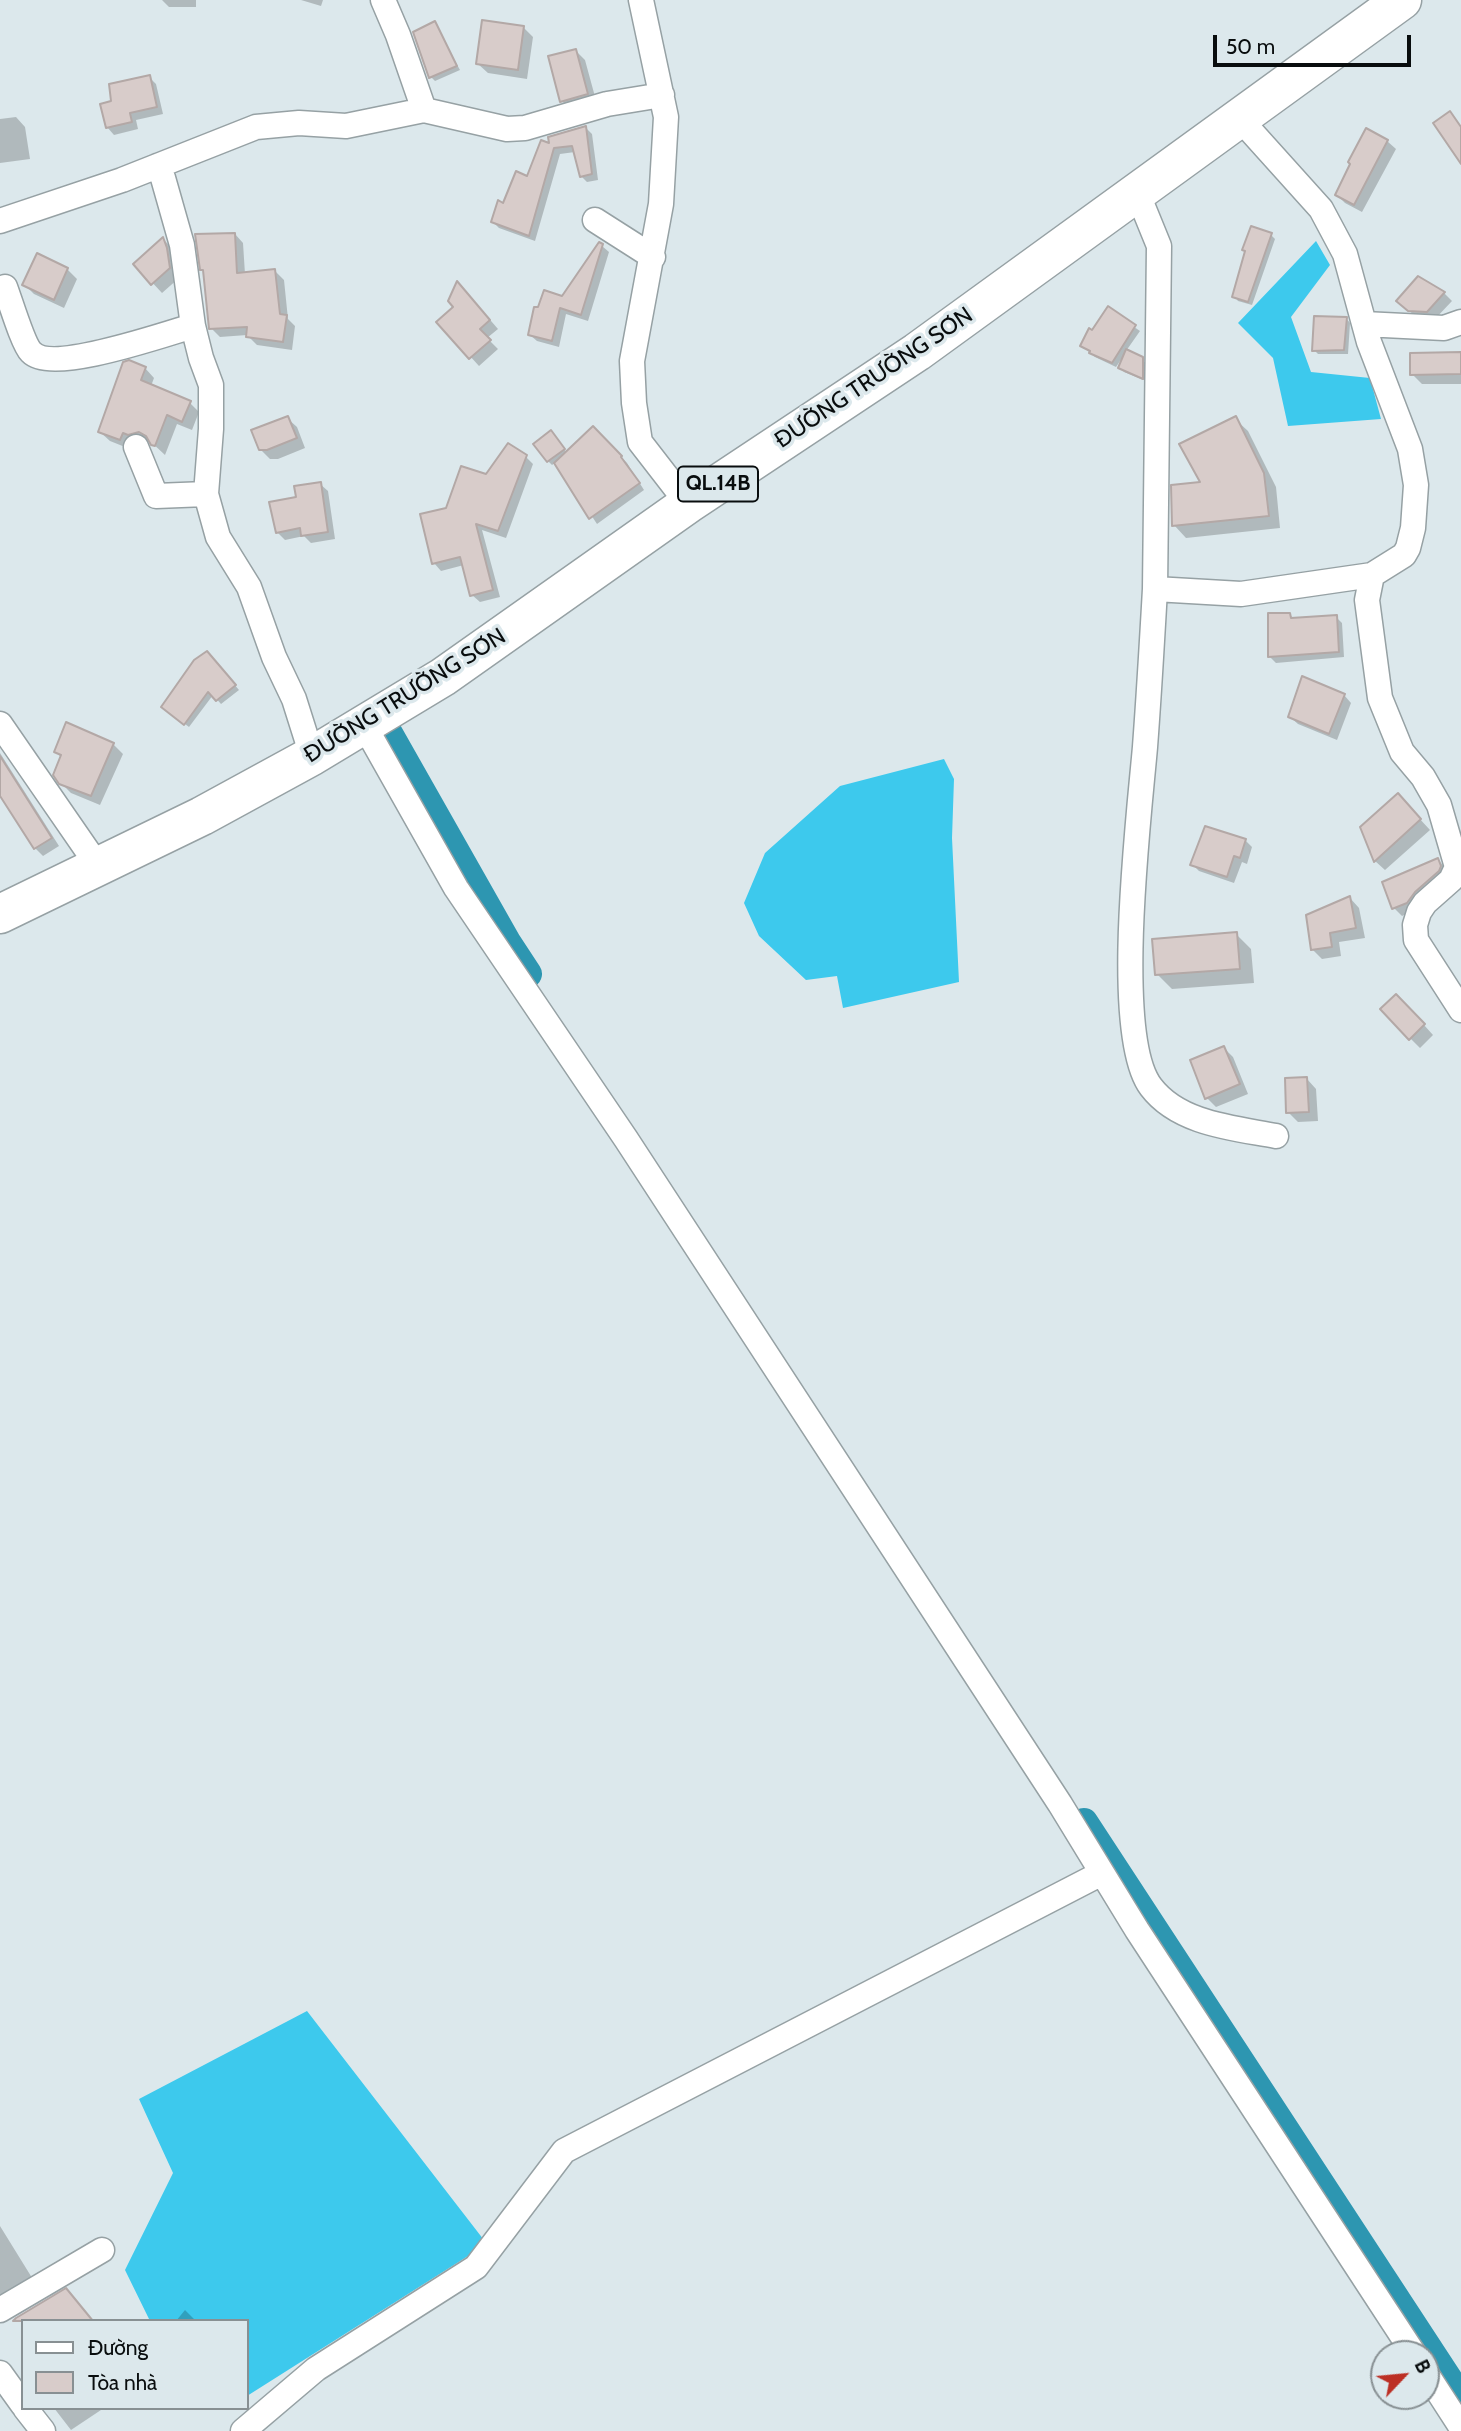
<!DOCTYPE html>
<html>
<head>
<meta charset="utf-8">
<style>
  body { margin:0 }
  #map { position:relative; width:1461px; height:2431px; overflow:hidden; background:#dce8ec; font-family:Cabin,sans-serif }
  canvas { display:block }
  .legend { position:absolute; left:21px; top:2319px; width:228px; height:91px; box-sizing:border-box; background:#dce8ec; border:2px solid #889093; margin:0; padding:9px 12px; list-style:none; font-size:21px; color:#090d0e }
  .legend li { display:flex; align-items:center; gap:14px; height:35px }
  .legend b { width:35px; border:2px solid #889093 }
  .north { position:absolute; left:1370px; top:2340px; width:70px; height:70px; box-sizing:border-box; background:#dce8ec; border:2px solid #889093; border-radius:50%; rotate:64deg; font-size:19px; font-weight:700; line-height:28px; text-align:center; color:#090d0e }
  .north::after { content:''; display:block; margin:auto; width:24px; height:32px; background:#bc2f24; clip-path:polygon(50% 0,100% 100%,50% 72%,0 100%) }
  .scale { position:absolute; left:1213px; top:35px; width:198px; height:32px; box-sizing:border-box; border:4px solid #090d0e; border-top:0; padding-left:9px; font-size:21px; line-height:24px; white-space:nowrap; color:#090d0e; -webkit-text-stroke:5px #dce8ec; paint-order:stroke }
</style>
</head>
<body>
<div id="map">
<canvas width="1461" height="2431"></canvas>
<ul class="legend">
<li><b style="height:9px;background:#fff"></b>Đường</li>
<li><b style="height:19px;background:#d8ccca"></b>Tòa nhà</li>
</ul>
<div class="north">B</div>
<div class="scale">50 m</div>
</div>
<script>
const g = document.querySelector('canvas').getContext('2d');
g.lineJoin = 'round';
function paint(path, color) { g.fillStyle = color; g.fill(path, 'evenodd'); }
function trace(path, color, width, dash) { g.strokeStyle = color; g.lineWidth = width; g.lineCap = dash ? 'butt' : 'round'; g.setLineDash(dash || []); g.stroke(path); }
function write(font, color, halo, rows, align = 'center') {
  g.font = font + ' Cabin,sans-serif'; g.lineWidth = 7; g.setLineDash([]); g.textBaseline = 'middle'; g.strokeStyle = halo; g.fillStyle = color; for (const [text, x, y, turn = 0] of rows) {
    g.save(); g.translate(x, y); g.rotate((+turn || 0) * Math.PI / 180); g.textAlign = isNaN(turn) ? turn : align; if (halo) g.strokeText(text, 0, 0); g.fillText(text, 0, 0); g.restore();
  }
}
const forest = new Path2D(`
  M 1316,241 L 1330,265 L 1291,317 L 1311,372 L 1370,378 L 1381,419 L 1288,426 L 1273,358 L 1238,323 Z
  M 944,759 L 954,779 L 952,838 L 959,982 L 843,1008 L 837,976 L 806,980 L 759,936 L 744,903 L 765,853 L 840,786 Z
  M 307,2011 L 487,2244 L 247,2396 L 247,2321 L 150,2321 L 125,2270 L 173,2173 L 139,2099 Z`);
const shadow = new Path2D(`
  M 162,0 L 196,0 L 196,7 L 169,7 Z
  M 301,0 L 323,0 L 321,6 Z
  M 434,23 L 460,70 L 435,81 L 431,77 Z
  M 523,27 L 533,37 L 527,79 L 488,73 L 478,64 Z
  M 576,51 L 585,60 L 597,104 L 571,111 L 562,101 Z
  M 149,77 L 156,84 L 163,114 L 136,120 L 138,129 L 114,135 L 107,127 L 113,103 Z
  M 16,117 L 25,127 L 30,159 L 0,163 L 0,119 Z
  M 586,128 L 592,134 L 598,180 L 587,182 L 581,176 L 575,152 L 560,154 L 535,241 L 499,228 L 493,222 L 504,205 L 528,178 L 551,145 Z
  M 1387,141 L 1396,149 L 1362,212 L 1345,203 L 1337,195 Z
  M 235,234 L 243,243 L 245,274 L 275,271 L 284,280 L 288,319 L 295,326 L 292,350 L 257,345 L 247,335 L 220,337 L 211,328 L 205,272 L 202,269 Z
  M 1271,235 L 1275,239 L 1252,305 L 1238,301 L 1234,296 L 1246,252 Z
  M 163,239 L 172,248 L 179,278 L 162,293 L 135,264 Z
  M 602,246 L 609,252 L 588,321 L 566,314 L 559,347 L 537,341 L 530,335 L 562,298 Z
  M 67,269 L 77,279 L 64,308 L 34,294 L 24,284 Z
  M 466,292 L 498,329 L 487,338 L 498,349 L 479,366 L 439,322 L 455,307 Z
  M 1444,293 L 1452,301 L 1435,319 L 1418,319 L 1399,301 Z
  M 1108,309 L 1140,331 L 1126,351 L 1146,363 L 1146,381 L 1124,372 L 1120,367 L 1124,359 L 1122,358 L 1116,367 L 1095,357 L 1082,346 Z
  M 1346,318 L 1350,323 L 1348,354 L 1318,354 L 1314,350 Z
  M 1461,354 L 1461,384 L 1422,384 L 1412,374 Z
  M 145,368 L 154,378 L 151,386 L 190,403 L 199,412 L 192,430 L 177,424 L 165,455 L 150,441 L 130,449 L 110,441 L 100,432 Z
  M 287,418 L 297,427 L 305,448 L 278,459 L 270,459 L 260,449 Z
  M 1235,419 L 1248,431 L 1276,487 L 1280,528 L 1186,538 L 1174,525 L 1203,484 Z
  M 593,428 L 627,463 L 644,490 L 597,524 L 556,462 L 552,465 L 548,461 L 555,437 L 567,453 Z
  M 526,457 L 533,464 L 506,538 L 482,530 L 500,597 L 480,602 L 472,595 L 464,565 L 441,571 L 434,563 L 447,509 L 486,477 Z
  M 320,484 L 328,491 L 335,539 L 311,543 L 304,536 L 285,540 L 277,532 L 298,498 Z
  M 1290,615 L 1294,619 L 1336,617 L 1342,623 L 1344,657 L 1276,663 L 1270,657 Z
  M 211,657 L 239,690 L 221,704 L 213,695 L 189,727 L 168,711 Z
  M 1344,695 L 1351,703 L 1337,740 L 1298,724 L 1290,717 Z
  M 113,744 L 123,754 L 100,805 L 71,793 L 61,783 L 62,758 L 56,752 Z
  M 0,753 L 59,846 L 43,856 L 35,848 L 0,793 Z
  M 1407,805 L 1430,830 L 1385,870 L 1375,861 L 1362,828 Z
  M 1245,840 L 1252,847 L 1247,864 L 1242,862 L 1234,883 L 1199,871 L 1192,864 Z
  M 1438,860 L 1446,868 L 1415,910 L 1402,916 L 1394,908 Z
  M 1350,898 L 1359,908 L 1365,938 L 1339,942 L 1341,956 L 1322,959 L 1312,949 Z
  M 1236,934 L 1251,949 L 1254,983 L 1172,989 L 1157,974 Z
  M 1406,1005 L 1433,1035 L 1420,1048 L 1410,1038 Z
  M 1224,1048 L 1233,1057 L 1248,1094 L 1216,1107 L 1207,1098 Z
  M 1307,1079 L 1316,1089 L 1318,1121 L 1298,1122 L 1288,1112 Z
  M 0,2226 L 34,2281 L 0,2303 Z
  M 185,2310 L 196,2321 L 176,2321 Z
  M 54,2408 L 104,2408 L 71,2430 Z`);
const canal = new Path2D(`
  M 379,716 L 507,942 L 528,974
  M 1084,1822 L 1461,2398`);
const building = new Path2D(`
  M 482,20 L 524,26 L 518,70 L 476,64 Z
  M 435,21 L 457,66 L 429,78 L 413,32 Z
  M 576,49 L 588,94 L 560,102 L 548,56 Z
  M 150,75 L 157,107 L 130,113 L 132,122 L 106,128 L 100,104 L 111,101 L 109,84 Z
  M 1450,111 L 1461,127 L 1461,164 L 1433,123 Z
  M 586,126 L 592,174 L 580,177 L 572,146 L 554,148 L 529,236 L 491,222 L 498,200 L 503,203 L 516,171 L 527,176 L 541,140 L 549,143 L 548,137 Z
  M 1366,128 L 1388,140 L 1354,205 L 1335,195 L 1350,164 L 1348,162 Z
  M 1251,226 L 1272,233 L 1248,302 L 1232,297 L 1245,251 L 1242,250 Z
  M 235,233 L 237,273 L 275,269 L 280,314 L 287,315 L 283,342 L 246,337 L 247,327 L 209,329 L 203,270 L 200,270 L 195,234 Z
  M 163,237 L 167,248 L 170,268 L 151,285 L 133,264 Z
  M 599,242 L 603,244 L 581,315 L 560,308 L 552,341 L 528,335 L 534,307 L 538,307 L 544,290 L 562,296 Z
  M 37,253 L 68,268 L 54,300 L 22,285 Z
  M 1418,276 L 1445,292 L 1427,312 L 1408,311 L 1396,301 Z
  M 457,281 L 490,320 L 480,329 L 491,340 L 469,359 L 436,322 L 453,307 L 448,301 Z
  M 1108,306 L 1136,325 L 1112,363 L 1089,353 L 1090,351 L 1080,346 L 1089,328 L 1092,330 Z
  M 1314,316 L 1347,317 L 1344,350 L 1312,351 Z
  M 1126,349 L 1143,357 L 1143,379 L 1118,368 Z
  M 1461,352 L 1461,374 L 1410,375 L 1410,353 Z
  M 129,360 L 146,367 L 141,380 L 191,401 L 182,422 L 167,415 L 155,446 L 151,445 L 146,436 L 139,432 L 128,435 L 123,433 L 120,440 L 98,432 L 123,362 Z
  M 288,416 L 297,438 L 267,450 L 259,450 L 251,430 Z
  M 1236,416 L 1264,473 L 1269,516 L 1172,526 L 1171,485 L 1200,482 L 1179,444 Z
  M 593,426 L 622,456 L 621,457 L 640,483 L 589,519 L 554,463 Z
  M 551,430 L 565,449 L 547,462 L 533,444 Z
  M 508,443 L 527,455 L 498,531 L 476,524 L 493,590 L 470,596 L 460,557 L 432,564 L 420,514 L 446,508 L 461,466 L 486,474 Z
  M 321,482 L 328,532 L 301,536 L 300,528 L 276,533 L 269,502 L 296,497 L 294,486 Z
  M 1268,613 L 1290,613 L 1291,618 L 1337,615 L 1339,652 L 1268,657 Z
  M 207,651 L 236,685 L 216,701 L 208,692 L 184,725 L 161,707 L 194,660 Z
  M 1302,676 L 1345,694 L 1329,734 L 1288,717 Z
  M 66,722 L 114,743 L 91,796 L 59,784 L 53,775 L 61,755 L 54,752 Z
  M 0,756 L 52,838 L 34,849 L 0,796 Z
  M 1398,793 L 1421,819 L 1374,862 L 1360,827 Z
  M 1205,826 L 1246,839 L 1240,858 L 1234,856 L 1227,877 L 1190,865 Z
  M 1438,858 L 1441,866 L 1439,871 L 1415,892 L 1407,903 L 1392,909 L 1382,882 Z
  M 1350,896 L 1356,928 L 1330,933 L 1332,947 L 1311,950 L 1306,915 Z
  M 1237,932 L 1240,969 L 1155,975 L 1152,939 Z
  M 1396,994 L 1425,1024 L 1409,1040 L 1380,1009 Z
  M 1224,1046 L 1240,1084 L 1205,1099 L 1190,1060 Z
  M 1307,1077 L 1309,1112 L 1286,1113 L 1285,1078 Z
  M 66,2288 L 93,2321 L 13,2321 L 16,2318 Z`);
const minor = new Path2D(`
  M 641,0 L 666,117 L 661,204 L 632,361 L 634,403 L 640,442 L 688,504
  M 424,110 L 507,129 L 525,128 L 607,104 L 662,95
  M 1240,119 L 1321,209 L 1345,254 L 1369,342 L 1410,449 L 1416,485 L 1413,528 L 1408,548 L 1404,555 L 1372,575
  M 157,166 L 163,178 L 182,245 L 193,326 L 201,358 L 211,385 L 211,429 L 206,494 L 218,537 L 249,587 L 274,657 L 294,699 L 312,756
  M 1137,192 L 1159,246 L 1155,589 L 1241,594 L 1372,575 L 1367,600 L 1380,698 L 1402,752 L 1423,777 L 1439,805 L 1457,867 L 1451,880 L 1425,903 L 1419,912 L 1415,925 L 1416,940 L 1461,1010
  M 595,220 L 653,257
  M 0,221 L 122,180 L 256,127 L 299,123 L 346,126 L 424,110 L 398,35 L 383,0
  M 5,287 C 10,300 23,344 31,352 C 52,374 165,334 193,326
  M 1364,324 L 1444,328 L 1461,322
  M 136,447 L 156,496 L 206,494
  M 1155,589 C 1152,642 1149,694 1145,747 C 1139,817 1112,1036 1151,1087 C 1179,1124 1234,1128 1276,1136
  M 0,724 L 98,866
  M 364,725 L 456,888 L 626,1139 L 1060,1804 L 1137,1930 L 1414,2354
  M 0,2310 L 102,2250
  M 0,2373 L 23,2405
  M 1426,2373 L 1461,2427
  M 25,2408 L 43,2431
  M 243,2431 L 316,2369 L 476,2267 L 564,2151 L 1102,1873`);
const trunk = new Path2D(`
  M 0,914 L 202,816 L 312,756 L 443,677 L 688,504 L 917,352 L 1402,0`);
const shields = [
  [718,484,80]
];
const shieldNames = [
  ["QL.14B",718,484]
];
const streetNames = [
  ["ĐƯỜNG TRƯỜNG SƠN",874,378,-34],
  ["ĐƯỜNG TRƯỜNG SƠN",405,696,-32]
];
paint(forest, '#3dc9ed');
paint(shadow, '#0003');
trace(canal, '#2d96b1', 28);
paint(building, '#d8ccca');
trace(building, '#b3a8a6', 2);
trace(minor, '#96a1a4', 27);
trace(trunk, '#96a1a4', 41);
trace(minor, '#fff', 24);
trace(trunk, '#fff', 38);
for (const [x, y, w] of shields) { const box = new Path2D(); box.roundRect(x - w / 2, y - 17.5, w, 35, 5); g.fillStyle = '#dce8ec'; g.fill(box); trace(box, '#090d0e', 2); }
write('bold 21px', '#090d0e', null, shieldNames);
write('23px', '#090d0e', '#dce8ec', streetNames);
</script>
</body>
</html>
